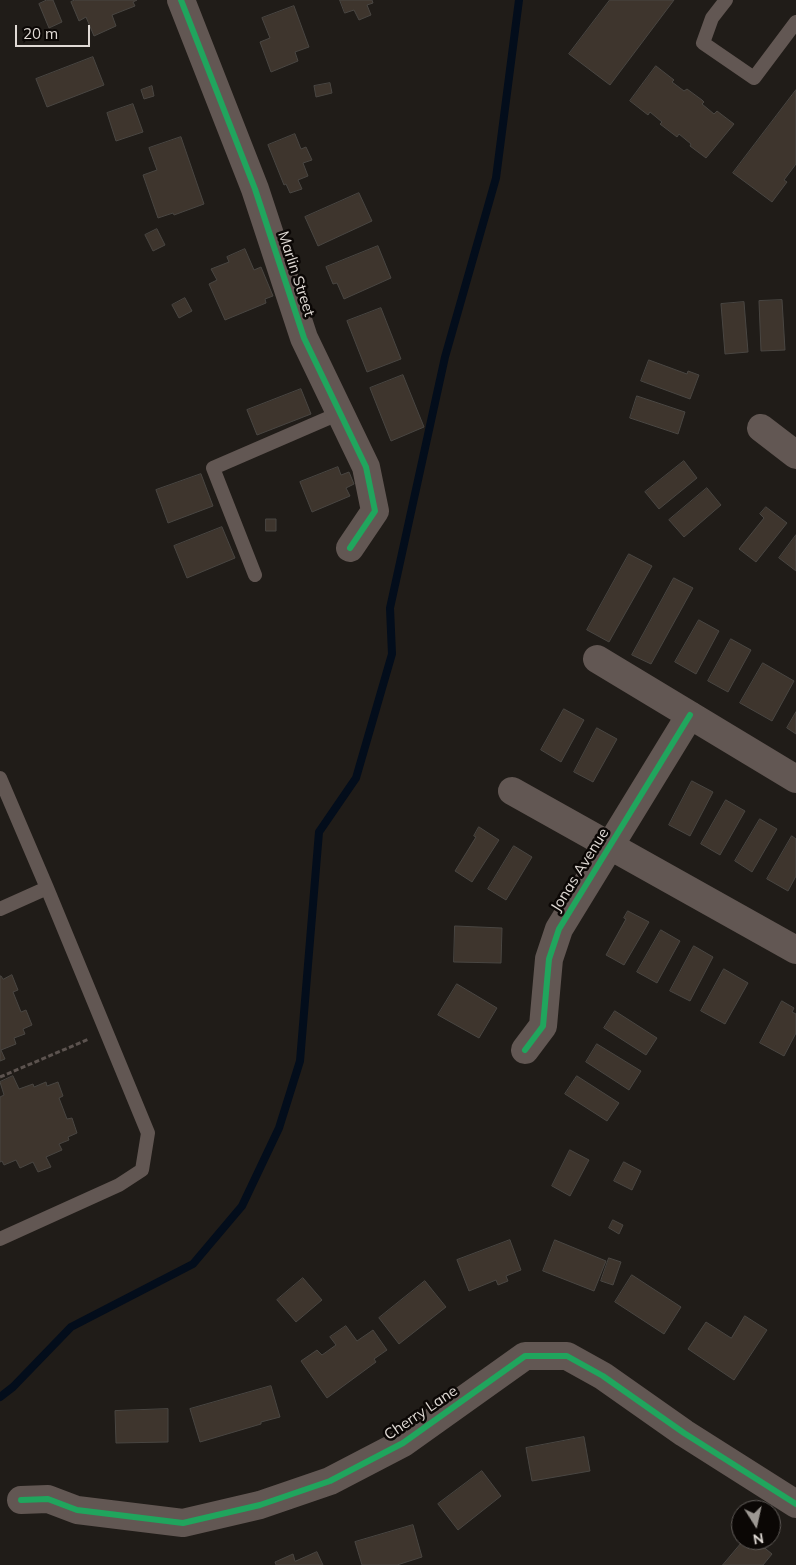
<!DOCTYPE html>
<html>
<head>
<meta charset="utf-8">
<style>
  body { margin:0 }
  #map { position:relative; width:796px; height:1565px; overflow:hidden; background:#201c18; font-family:Mulish,sans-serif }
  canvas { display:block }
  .north { position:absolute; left:731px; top:1500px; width:50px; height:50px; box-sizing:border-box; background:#0b0705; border:1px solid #605b58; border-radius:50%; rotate:170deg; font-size:14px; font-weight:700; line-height:20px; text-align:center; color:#e0dad5 }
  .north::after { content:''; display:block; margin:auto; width:18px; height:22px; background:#9d9893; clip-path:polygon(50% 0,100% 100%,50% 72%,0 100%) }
  .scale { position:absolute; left:15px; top:25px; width:75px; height:22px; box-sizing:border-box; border:2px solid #e0dad5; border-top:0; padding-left:6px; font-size:15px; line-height:18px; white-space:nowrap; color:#e0dad5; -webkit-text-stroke:4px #0b0705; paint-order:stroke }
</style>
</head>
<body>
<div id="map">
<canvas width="796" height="1565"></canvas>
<div class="north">N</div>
<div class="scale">20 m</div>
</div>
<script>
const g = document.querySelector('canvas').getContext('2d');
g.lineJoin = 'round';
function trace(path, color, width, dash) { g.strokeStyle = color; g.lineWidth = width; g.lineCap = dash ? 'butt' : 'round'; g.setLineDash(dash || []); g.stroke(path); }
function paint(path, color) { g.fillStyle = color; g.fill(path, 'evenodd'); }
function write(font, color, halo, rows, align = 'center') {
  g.font = font + ' Mulish,sans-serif'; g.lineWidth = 5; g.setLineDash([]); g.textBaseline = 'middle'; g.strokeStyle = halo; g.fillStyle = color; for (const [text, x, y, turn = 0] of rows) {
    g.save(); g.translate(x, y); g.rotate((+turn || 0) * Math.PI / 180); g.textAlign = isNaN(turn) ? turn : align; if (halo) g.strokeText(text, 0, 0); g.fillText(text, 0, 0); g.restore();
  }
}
const stream = new Path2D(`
  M 0,1397 L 13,1387 L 71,1327 L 193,1264 L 242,1206 L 279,1128 L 300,1061 L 319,832 L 356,778 L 392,654 L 390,608 L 445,357 L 496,178 L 519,0`);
const building = new Path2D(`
  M 47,0 L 53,0 L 62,22 L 49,28 L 39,4 Z
  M 75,0 L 137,0 L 133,2 L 135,6 L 112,15 L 116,26 L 94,36 L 86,17 L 79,21 L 71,2 Z
  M 340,0 L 372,0 L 373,3 L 367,5 L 371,15 L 359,20 L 354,10 L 345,13 Z
  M 610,0 L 674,0 L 610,85 L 569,54 Z
  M 294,6 L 309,47 L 295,52 L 298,61 L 271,72 L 260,42 L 270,38 L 262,18 Z
  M 93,57 L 104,85 L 47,107 L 36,79 Z
  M 656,66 L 674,80 L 672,82 L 684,91 L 687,89 L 702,100 L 704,102 L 702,104 L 714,114 L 717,111 L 734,124 L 706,158 L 690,146 L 691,144 L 679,134 L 677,137 L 660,124 L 662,122 L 650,112 L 648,115 L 630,101 Z
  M 330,83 L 332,93 L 316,97 L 314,86 Z
  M 152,86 L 154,96 L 144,99 L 141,90 Z
  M 796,90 L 796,164 L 784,180 L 787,182 L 772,202 L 733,173 Z
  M 133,104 L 143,132 L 116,141 L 107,113 Z
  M 295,134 L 301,149 L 306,147 L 312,160 L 303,163 L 308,176 L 298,180 L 302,189 L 290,193 L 286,184 L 284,185 L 268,145 Z
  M 181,137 L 204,204 L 174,215 L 173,213 L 158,218 L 143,175 L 157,170 L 149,148 Z
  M 359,193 L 372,221 L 318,246 L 305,217 Z
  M 157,229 L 165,245 L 153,251 L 145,235 Z
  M 378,246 L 391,278 L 344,299 L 337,283 L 333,284 L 326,267 Z
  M 245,249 L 254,270 L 261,267 L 273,296 L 265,299 L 266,303 L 225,320 L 209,284 L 217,280 L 211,269 L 229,262 L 227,257 Z
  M 185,298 L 192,311 L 179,318 L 172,305 Z
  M 782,300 L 785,350 L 761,351 L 759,301 Z
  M 744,302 L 748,352 L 725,354 L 721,304 Z
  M 381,308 L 401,359 L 367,372 L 347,321 Z
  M 649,360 L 687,374 L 688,371 L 699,375 L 690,399 L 641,381 Z
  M 403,375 L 424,427 L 391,441 L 370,388 Z
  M 301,389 L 311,414 L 257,435 L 247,410 Z
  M 637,396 L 685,412 L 678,434 L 630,418 Z
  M 684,461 L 697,478 L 659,509 L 645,492 Z
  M 338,467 L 341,475 L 349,472 L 354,484 L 346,488 L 350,496 L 312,512 L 300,482 Z
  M 201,474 L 213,506 L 168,523 L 156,490 Z
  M 707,488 L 721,505 L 684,537 L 669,520 Z
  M 766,507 L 787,523 L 756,562 L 739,549 L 764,518 L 760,514 Z
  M 266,519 L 276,519 L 276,531 L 266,531 Z
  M 222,527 L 235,558 L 187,578 L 174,546 Z
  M 796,535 L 796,571 L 779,558 Z
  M 629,554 L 652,566 L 609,642 L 587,630 Z
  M 674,578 L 693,588 L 651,664 L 632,655 Z
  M 699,620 L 719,631 L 696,674 L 675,662 Z
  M 731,639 L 751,650 L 728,692 L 708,681 Z
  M 763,663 L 794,681 L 772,721 L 740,703 Z
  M 564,709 L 584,720 L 561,762 L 541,750 Z
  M 796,712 L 796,734 L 787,728 Z
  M 597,728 L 617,739 L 593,782 L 574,772 Z
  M 692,781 L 713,792 L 690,836 L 669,825 Z
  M 726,800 L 745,811 L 720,855 L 701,844 Z
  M 760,819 L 777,829 L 752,872 L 735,861 Z
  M 479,827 L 499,840 L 472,882 L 455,871 L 476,837 L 474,836 Z
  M 792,836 L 796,839 L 796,876 L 788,891 L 767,879 Z
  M 514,846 L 532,857 L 506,900 L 488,889 Z
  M 628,911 L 649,922 L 624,965 L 606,955 L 626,919 L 624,918 Z
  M 455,926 L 502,928 L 501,963 L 454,962 Z
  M 661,930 L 680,941 L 657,983 L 637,972 Z
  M 694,946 L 713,957 L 690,1001 L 670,991 Z
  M 724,969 L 748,983 L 725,1024 L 701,1011 Z
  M 12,975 L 18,990 L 13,992 L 21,1012 L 26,1010 L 32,1025 L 23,1029 L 25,1034 L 14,1038 L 16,1044 L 1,1050 L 5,1059 L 0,1061 L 0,976 L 1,976 L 3,979 Z
  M 457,984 L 497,1008 L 479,1038 L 438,1015 Z
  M 782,1001 L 794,1008 L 792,1012 L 796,1014 L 796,1033 L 784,1056 L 760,1043 Z
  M 615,1011 L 657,1038 L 646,1055 L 604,1028 Z
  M 597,1044 L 641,1071 L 629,1090 L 586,1062 Z
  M 13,1076 L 19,1089 L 33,1084 L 34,1087 L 46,1082 L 47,1086 L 58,1082 L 63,1096 L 59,1098 L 67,1119 L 72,1118 L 77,1133 L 68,1137 L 69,1140 L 59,1144 L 62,1150 L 46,1157 L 51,1167 L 38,1172 L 33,1162 L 20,1168 L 16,1160 L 4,1165 L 2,1161 L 0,1162 L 0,1097 L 4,1095 L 0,1082 Z
  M 577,1076 L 619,1103 L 607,1121 L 565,1094 Z
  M 570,1150 L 589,1160 L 570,1196 L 552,1186 Z
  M 624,1162 L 641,1171 L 632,1190 L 614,1181 Z
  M 613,1220 L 623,1225 L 619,1234 L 609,1228 Z
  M 510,1240 L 521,1270 L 506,1276 L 508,1281 L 498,1285 L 496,1280 L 469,1291 L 457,1260 Z
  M 555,1240 L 606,1261 L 594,1291 L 543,1271 Z
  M 609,1258 L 621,1262 L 613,1285 L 601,1281 Z
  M 632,1275 L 681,1307 L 664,1334 L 615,1302 Z
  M 303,1278 L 322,1300 L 296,1322 L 277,1300 Z
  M 425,1281 L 446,1307 L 399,1344 L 379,1318 Z
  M 745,1316 L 767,1330 L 734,1380 L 688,1349 L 706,1322 L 731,1338 Z
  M 346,1326 L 357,1341 L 373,1330 L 387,1350 L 374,1359 L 376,1362 L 327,1398 L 301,1361 L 317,1350 L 322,1355 L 336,1345 L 330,1337 Z
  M 271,1386 L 280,1417 L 261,1422 L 261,1424 L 200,1442 L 190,1409 Z
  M 168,1409 L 168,1442 L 116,1443 L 115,1411 Z
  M 584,1437 L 590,1471 L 532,1481 L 526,1448 Z
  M 482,1471 L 501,1496 L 458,1530 L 438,1504 Z
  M 413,1525 L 422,1557 L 397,1565 L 362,1565 L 355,1542 Z
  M 744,1540 L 755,1540 L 772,1554 L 763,1565 L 723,1565 Z
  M 317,1552 L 323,1565 L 276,1565 L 275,1562 L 293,1554 L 295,1561 Z`);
const path = new Path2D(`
  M 0,1077 L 89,1039`);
const lane = new Path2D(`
  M 726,0 L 712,18 L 703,43 L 754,78 L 796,22
  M 255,575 L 213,468 L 340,413
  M 0,778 L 47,888 L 148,1133 L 142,1170 L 119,1185 L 0,1239
  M 0,909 L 47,888`);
const street = new Path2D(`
  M 181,0 L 255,189 L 304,338 L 366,467 L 375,511 L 350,548
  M 761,428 L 796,455
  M 597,659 L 796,779
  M 512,791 L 796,950
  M 525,1050 L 543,1026 L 549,959 L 559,929 L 690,715
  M 21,1500 L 48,1499 L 77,1510 L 183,1523 L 260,1505 L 330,1481 L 403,1443 L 525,1356 L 567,1356 L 603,1376 L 684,1433 L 796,1504`);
const cycleway = new Path2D(`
  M 181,0 L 255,189 L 304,338 L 366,467 L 375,511 L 350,548
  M 525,1050 L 543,1026 L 549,959 L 559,929 L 690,715
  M 21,1500 L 48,1499 L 77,1510 L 183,1523 L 260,1505 L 330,1481 L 403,1443 L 525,1356 L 567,1356 L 603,1376 L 684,1433 L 796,1504`);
const streetNames = [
  ["Marlin Street",296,274,72],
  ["Jonas Avenue",580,870,-58],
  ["Cherry Lane",421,1413,-34]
];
trace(stream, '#030d1b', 8);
paint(building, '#3e352d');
trace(building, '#494642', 1);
trace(path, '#5c534f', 3, [5, 2.5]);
trace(lane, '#625753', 14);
trace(street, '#625753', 28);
trace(cycleway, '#20a55d', 6);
write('15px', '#e0dad5', '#0b0705', streetNames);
</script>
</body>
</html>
